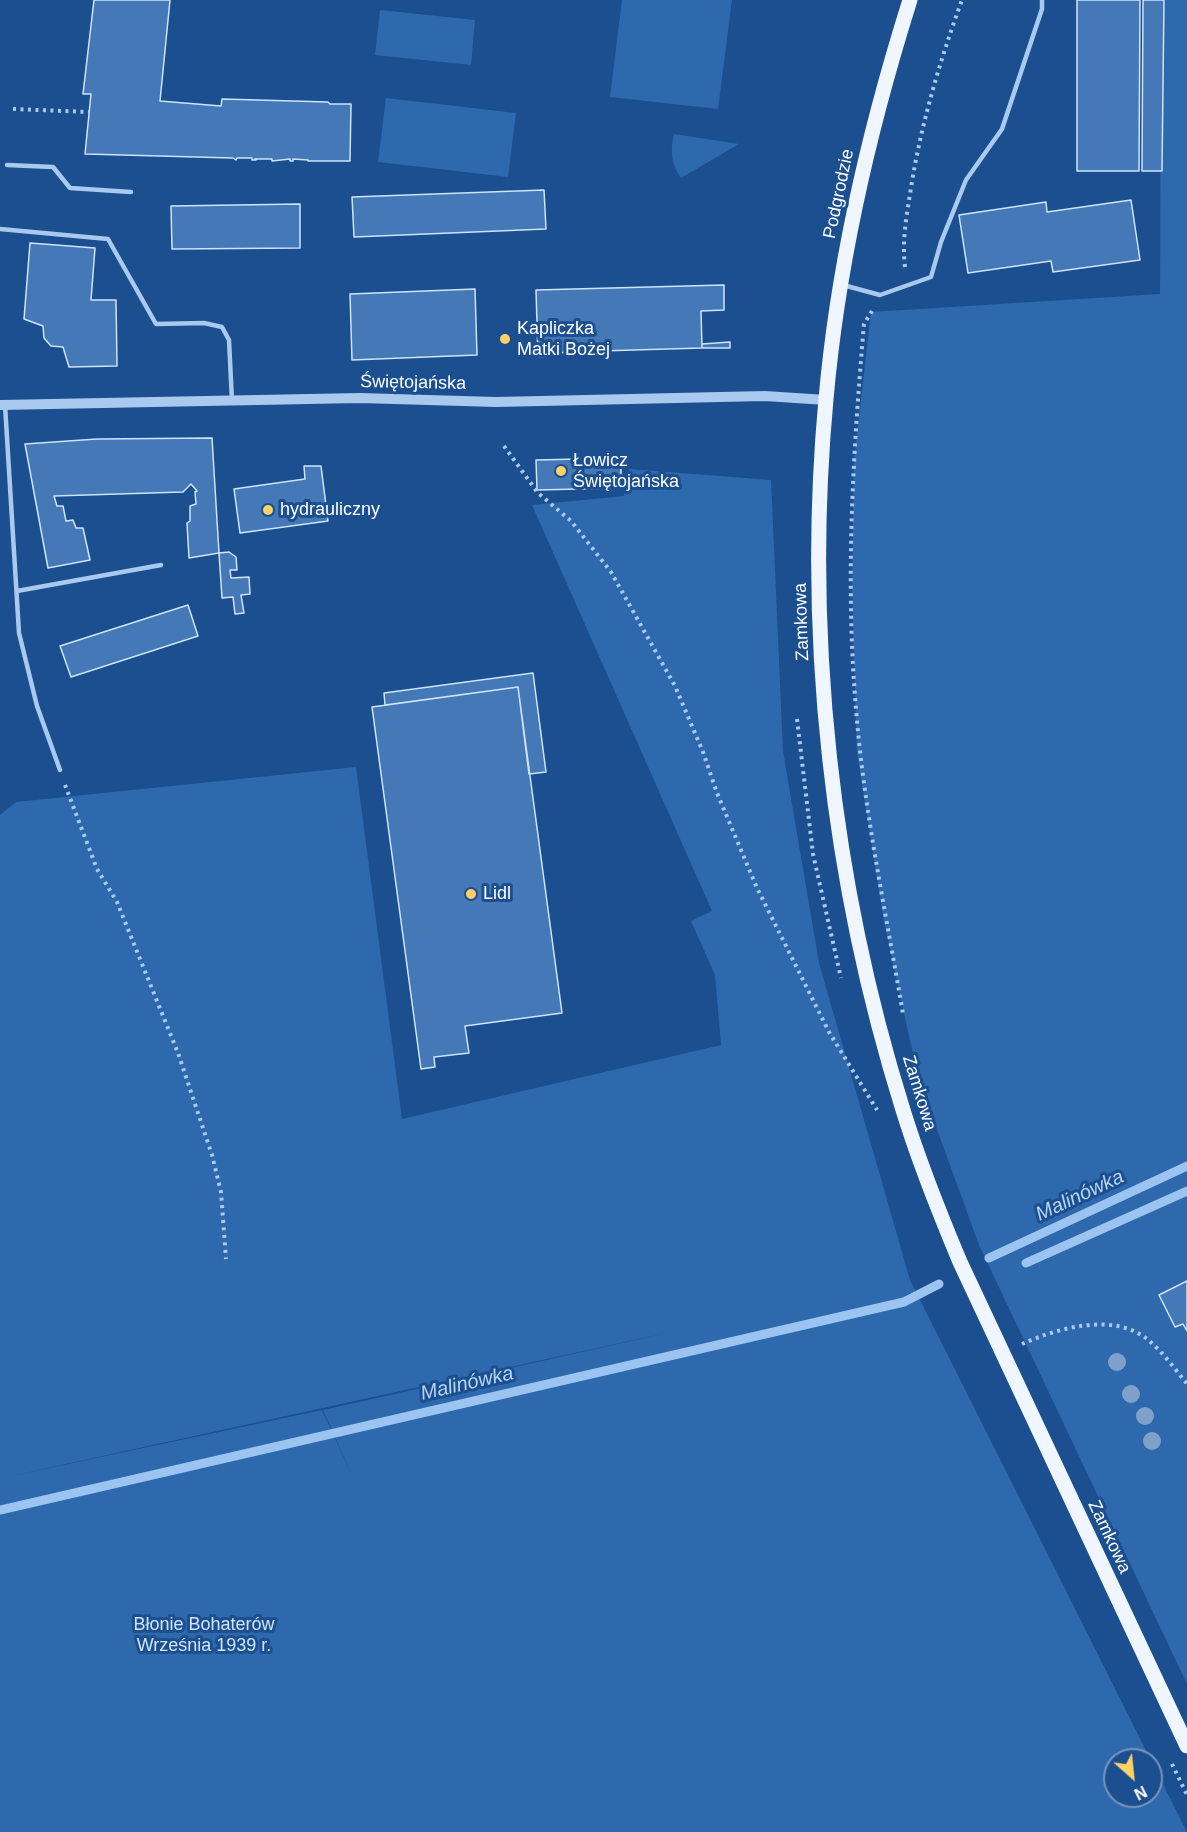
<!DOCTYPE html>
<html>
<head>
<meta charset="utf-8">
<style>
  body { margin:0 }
  #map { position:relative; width:1187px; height:1832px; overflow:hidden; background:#1b4f8f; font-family:Helvetica,sans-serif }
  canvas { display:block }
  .north { position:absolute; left:1103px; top:1748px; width:60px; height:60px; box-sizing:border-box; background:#1b4f8f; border:2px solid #7695bc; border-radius:50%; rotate:153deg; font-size:16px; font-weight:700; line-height:24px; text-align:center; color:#fff }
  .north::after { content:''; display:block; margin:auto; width:21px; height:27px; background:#ffd166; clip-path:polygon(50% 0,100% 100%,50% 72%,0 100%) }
</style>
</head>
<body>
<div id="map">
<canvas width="1187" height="1832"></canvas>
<div class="north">N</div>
</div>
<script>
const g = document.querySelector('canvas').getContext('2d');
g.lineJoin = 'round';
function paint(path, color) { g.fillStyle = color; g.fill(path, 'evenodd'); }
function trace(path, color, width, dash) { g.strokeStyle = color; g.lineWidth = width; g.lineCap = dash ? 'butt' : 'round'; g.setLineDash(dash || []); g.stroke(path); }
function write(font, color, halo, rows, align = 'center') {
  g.font = font + ' Helvetica,sans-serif'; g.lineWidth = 6; g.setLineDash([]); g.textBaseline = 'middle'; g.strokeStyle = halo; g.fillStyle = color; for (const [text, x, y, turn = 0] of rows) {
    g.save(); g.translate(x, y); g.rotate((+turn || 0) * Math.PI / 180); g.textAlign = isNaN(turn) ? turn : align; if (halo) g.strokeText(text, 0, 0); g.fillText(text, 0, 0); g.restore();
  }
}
const green = new Path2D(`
  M 622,0 L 732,0 L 718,109 L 610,97 Z
  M 1161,0 L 1187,0 L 1187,1684 L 979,1245 L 918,1077 L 884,921 L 857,752 L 852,591 L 854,461 L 871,312 L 1160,294 Z
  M 380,10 L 475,20 L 471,65 L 375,55 Z
  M 386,98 L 516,113 L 508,177 L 378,162 Z
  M 674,134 L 739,144 L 681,178 C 671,164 670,151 674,134 Z
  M 629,469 L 771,480 L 783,751 L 819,963 L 910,1280 L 1187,1832 L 0,1832 L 0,815 L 16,802 L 356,767 L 402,1119 L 721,1045 L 715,975 L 691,921 L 712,911 L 532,505 L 624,496 ZM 680,1330 L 323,1410 L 354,1480 L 322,1410 L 2,1478 ZM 1115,1760 L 1151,1760 L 1151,1796 L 1115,1796 Z`);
const stream = new Path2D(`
  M 989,1258 L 1187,1166
  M 1026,1263 L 1187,1191
  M 0,1510 L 904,1302 L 939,1284`);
const building = new Path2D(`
  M 94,0 L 170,0 L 160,101 L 221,106 L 222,99 L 328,102 L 330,104 L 351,104 L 350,161 L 308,161 L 308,160 L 293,159 L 293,161 L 290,161 L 290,159 L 272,161 L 272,159 L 255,159 L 256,160 L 252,160 L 252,158 L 237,158 L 236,160 L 233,158 L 85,154 L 91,94 L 83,94 Z
  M 1077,0 L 1140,0 L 1139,171 L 1077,171 Z
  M 1143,0 L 1164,0 L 1162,171 L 1142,171 Z
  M 544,190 L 546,229 L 354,237 L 352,197 Z
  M 1131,200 L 1140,260 L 1053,272 L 1051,261 L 968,273 L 959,215 L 1046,202 L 1047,212 Z
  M 300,204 L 300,248 L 172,249 L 171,206 Z
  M 30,243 L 95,248 L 91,300 L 116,300 L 117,366 L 69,367 L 63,347 L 51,346 L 44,338 L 43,326 L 24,319 Z
  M 724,285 L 724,310 L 701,311 L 702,348 L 566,352 L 560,353 L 560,356 L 551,356 L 551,354 L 548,354 L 548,357 L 538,357 L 536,290 Z
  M 475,289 L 477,355 L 352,360 L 350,294 Z
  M 730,342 L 730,348 L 702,348 L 702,344 Z
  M 212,438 L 219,553 L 189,558 L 187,523 L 190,521 L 190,506 L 196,504 L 195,492 L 197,491 L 191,484 L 183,492 L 54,496 L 57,506 L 63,506 L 66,521 L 73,520 L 76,528 L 83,528 L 90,560 L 48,568 L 25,444 L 97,439 Z
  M 621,458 L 621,488 L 537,490 L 536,460 Z
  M 304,466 L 321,466 L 328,521 L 240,533 L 234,489 L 305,479 Z
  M 229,552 L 236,557 L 237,570 L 230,570 L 231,578 L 249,577 L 250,594 L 241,595 L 244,613 L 235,614 L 233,597 L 222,598 L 219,553 Z
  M 188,605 L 198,636 L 71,677 L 60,646 Z
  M 533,673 L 546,772 L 529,774 L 518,687 L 385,705 L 384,693 Z
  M 518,687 L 562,1013 L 465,1026 L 469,1053 L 434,1057 L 435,1067 L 421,1069 L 372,707 Z
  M 1187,1281 L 1187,1331 L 1183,1324 L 1175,1327 L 1159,1295 Z`);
const path = new Path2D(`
  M 13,109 L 89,112
  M 905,267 C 902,242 906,219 910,194 C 920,128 939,63 962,0
  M 872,311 L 864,324 C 853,452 845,581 856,709 C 864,811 886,913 903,1014
  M 504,446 L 538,493 L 571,521 L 611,572 L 675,686 L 703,752 L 717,793 L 757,888 L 829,1032 L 877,1110
  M 797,719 L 813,854 L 841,978
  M 65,785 L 97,869 L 117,902 L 178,1053 L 212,1155 L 221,1192 L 226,1259
  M 1022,1344 C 1058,1328 1113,1312 1147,1339 C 1162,1351 1175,1369 1187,1384
  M 1172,1764 L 1187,1795`);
const service = new Path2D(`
  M 7,165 L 53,167 L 70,188 L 131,192
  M 0,229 L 108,239 L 156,324 L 204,323 L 222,327 L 229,340 L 232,401
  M 843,285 L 880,295 L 931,277 L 941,242 L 966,180 L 1002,129 L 1042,9 L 1042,0
  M 5,405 L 19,633 L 37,706 L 60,770
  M 17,591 L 161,565`);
const tertiary = new Path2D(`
  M 0,405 L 360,398 L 496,402 L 765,396 L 826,400`);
const primary = new Path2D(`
  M 910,0 C 869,130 838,263 826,399 C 804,636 832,883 903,1110 C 919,1162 939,1212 960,1262 L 1187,1746`);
const trees = [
  [1117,1362],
  [1131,1394],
  [1145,1416],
  [1152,1441]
];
const markers = [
  [505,339,6,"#ffd166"],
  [561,471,6,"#ffd166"],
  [268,510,6,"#ffd166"],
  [471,894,6,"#ffd166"]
];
const streetNames = [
  ["Podgrodzie",839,194,-78],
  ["Świętojańska",413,383,1],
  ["Zamkowa",802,622,-92],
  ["Zamkowa",919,1093,73],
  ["Zamkowa",1109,1537,65]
];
const poiNames = [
  ["Kapliczka",517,329],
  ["Matki Bożej",517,350],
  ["Łowicz",573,461],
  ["Świętojańska",573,482],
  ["hydrauliczny",280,510],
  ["Lidl",483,894]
];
const parkNames = [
  ["Błonie Bohaterów",204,1625],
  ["Września 1939 r.",204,1646]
];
const waterNames = [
  ["Malinówka",1080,1196,-25],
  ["Malinówka",467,1384,-13]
];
paint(green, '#2e69ad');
trace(stream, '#9cc4f0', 9);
paint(building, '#4478b7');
trace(building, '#cfe3fa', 1.5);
trace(path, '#a9c9ee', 4, [3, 4.5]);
trace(service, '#a9c9ee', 4.5);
trace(tertiary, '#a9c9ee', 10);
trace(primary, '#f0f6ff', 15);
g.fillStyle = '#7ea0ca';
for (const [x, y] of trees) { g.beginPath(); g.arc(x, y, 9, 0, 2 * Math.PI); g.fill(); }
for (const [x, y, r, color] of markers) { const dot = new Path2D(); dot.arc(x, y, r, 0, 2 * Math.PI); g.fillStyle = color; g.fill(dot); trace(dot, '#1b4f8f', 2); }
write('18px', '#fff', '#1b4f8f', streetNames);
write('18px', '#fff', '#1b4f8f', poiNames, 'left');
write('18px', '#cfe3fa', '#1b4f8f', parkNames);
write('italic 20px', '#b5d3f5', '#1b4f8f', waterNames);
</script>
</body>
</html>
